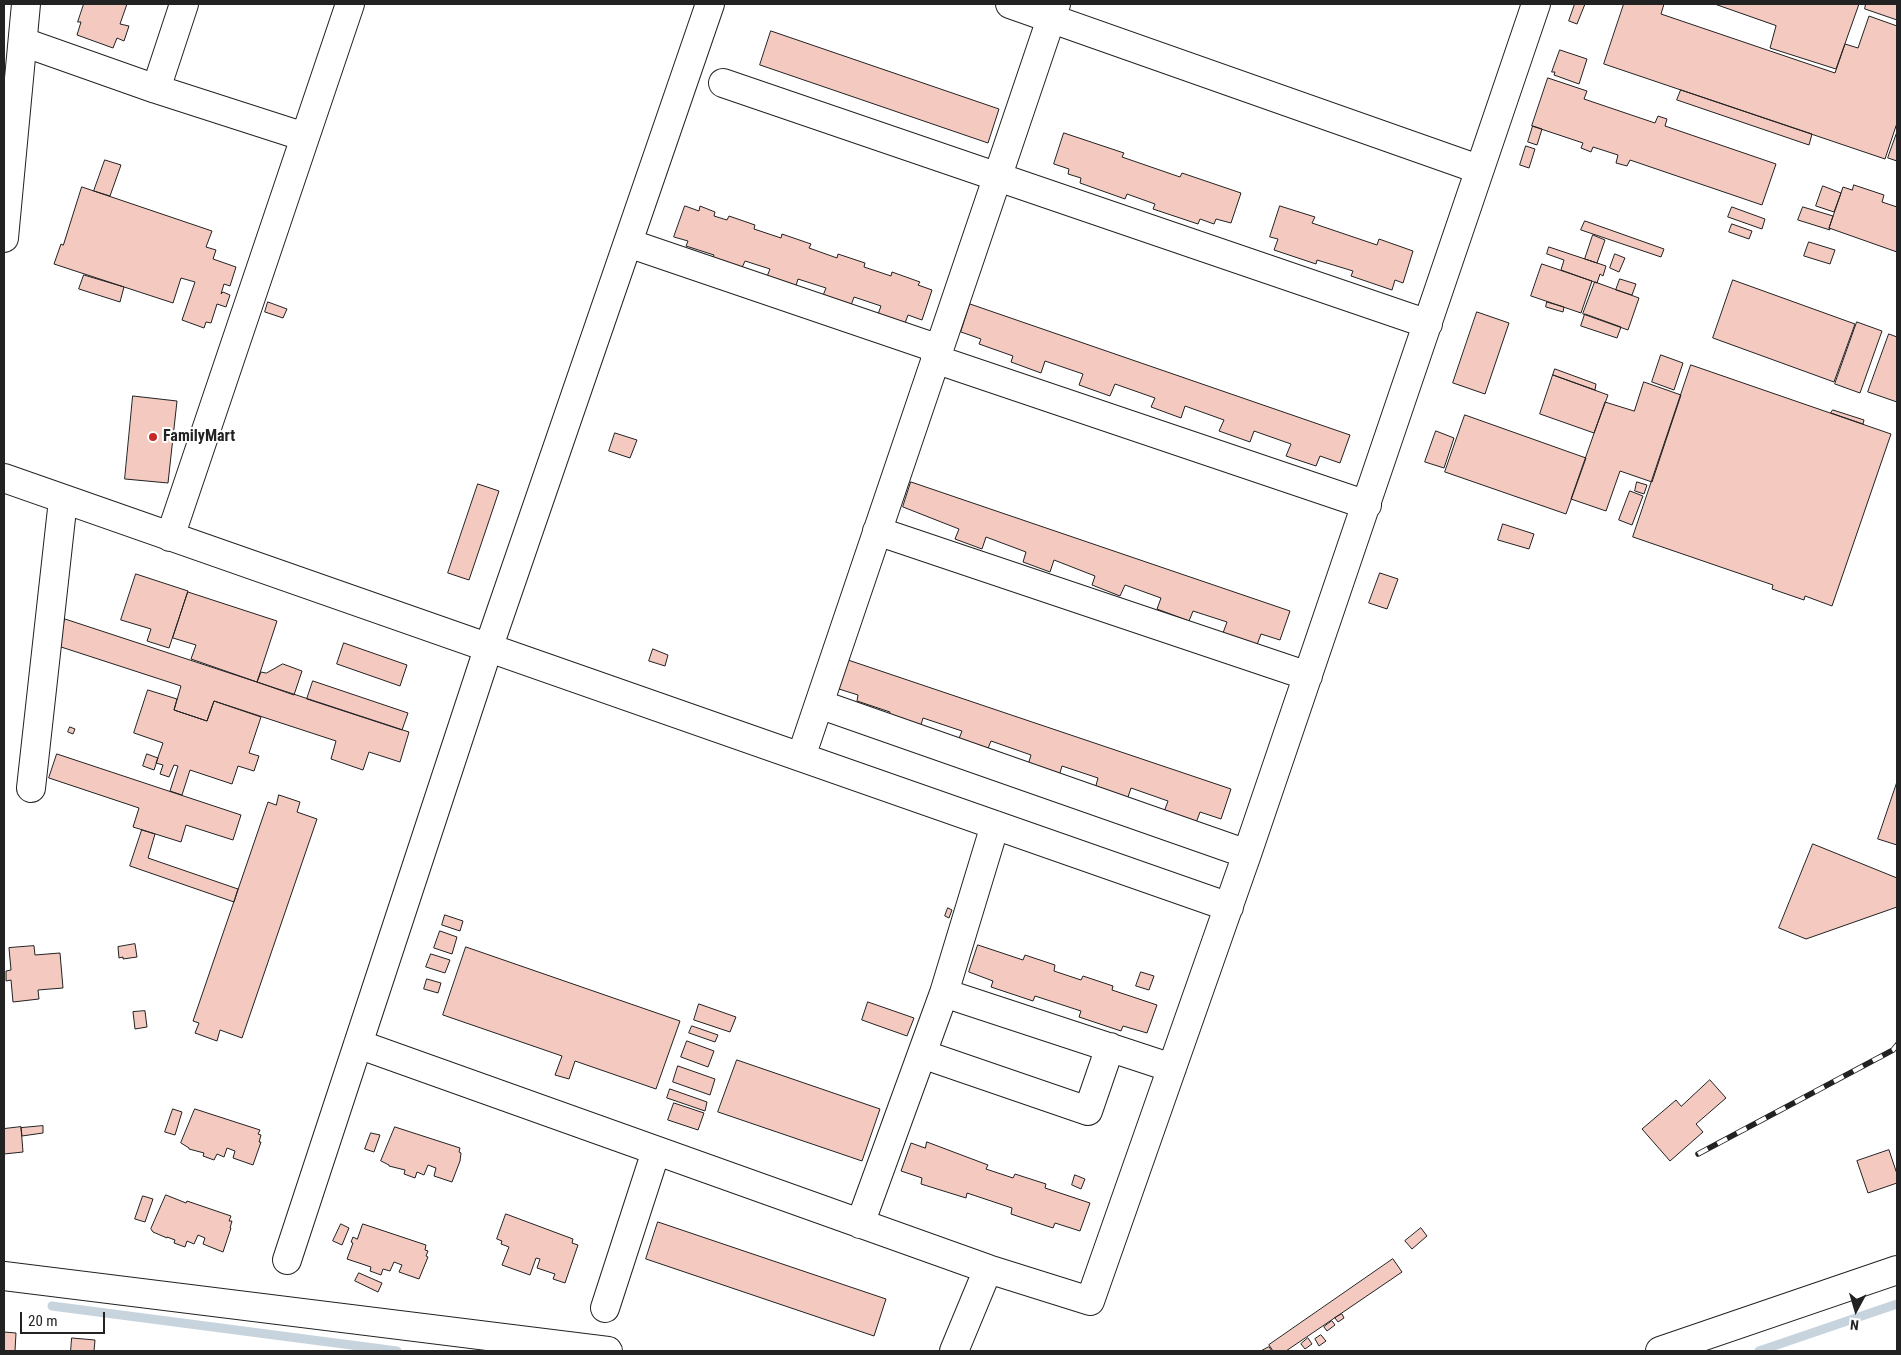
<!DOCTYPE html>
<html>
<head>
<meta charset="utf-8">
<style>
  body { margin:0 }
  #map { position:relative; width:1901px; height:1355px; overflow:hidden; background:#fff; font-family:"Roboto Condensed",sans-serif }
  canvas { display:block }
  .frame { position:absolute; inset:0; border:5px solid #222; pointer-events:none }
  .north { position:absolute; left:1831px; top:1285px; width:50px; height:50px; -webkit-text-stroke:4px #fff; paint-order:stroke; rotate:186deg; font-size:14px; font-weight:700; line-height:20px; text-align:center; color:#222 }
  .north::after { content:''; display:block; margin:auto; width:18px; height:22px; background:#222; clip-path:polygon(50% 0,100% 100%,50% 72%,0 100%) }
  .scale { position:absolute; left:20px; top:1312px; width:85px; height:22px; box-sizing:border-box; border:2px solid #222; border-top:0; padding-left:6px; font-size:15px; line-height:18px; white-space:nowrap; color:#222; -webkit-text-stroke:4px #fff; paint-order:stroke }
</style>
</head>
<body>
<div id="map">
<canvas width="1901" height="1355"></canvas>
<div class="frame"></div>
<div class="north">N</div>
<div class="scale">20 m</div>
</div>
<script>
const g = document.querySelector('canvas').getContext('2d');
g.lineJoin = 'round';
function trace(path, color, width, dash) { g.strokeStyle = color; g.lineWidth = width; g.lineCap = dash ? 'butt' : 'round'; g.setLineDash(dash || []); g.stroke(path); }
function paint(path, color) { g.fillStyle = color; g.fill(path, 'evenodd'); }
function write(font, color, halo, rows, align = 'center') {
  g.font = font + ' "Roboto Condensed",sans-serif'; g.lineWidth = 4; g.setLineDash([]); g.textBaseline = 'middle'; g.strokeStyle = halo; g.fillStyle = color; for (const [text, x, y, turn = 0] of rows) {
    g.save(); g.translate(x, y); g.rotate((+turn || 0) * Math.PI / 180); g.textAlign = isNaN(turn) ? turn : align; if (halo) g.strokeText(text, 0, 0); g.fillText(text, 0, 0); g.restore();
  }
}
const stream = new Path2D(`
  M 52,1306 L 397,1351
  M 1759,1351 L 1897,1304`);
const building = new Path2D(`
  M 84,4 L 127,4 L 120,24 L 129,26 L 124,41 L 117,38 L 113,48 L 77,35 L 81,22 L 78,22 Z
  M 1575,4 L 1585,4 L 1577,24 L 1569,21 Z
  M 1624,4 L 1664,4 L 1661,14 L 1835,73 L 1845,44 L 1858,48 L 1869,16 L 1897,26 L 1897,123 L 1885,159 L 1604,64 Z
  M 1715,4 L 1859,4 L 1836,69 L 1770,48 L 1776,26 Z
  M 1866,4 L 1897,4 L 1897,20 L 1865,9 Z
  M 771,31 L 999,109 L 988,143 L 760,65 Z
  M 1560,50 L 1587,59 L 1579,84 L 1554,75 L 1555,72 L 1552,72 Z
  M 1548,78 L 1587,91 L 1584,99 L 1655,123 L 1658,116 L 1667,119 L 1665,126 L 1776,164 L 1762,205 L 1630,160 L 1627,166 L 1616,163 L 1618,155 L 1593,147 L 1591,152 L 1581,148 L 1583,143 L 1532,126 Z
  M 1681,90 L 1812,134 L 1809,145 L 1677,100 Z
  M 1533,126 L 1542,129 L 1537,145 L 1528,142 Z
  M 1897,132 L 1897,161 L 1888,158 Z
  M 1064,133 L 1124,153 L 1122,157 L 1180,177 L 1182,173 L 1241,193 L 1231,223 L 1216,219 L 1214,224 L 1200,219 L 1198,224 L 1153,209 L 1155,204 L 1127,194 L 1125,199 L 1080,183 L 1081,178 L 1068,174 L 1069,169 L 1054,164 Z
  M 1526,146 L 1535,149 L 1529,168 L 1520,165 Z
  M 105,160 L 121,165 L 110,196 L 94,191 Z
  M 1854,185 L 1884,195 L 1882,202 L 1897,207 L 1897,252 L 1829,228 L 1843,187 L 1852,190 Z
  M 1823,186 L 1841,193 L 1834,212 L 1816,206 Z
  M 82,187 L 212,231 L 206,247 L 216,250 L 213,259 L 236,267 L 230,286 L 224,284 L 221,294 L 223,292 L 230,295 L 226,307 L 217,304 L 211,323 L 206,322 L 204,328 L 182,320 L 195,282 L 181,278 L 173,303 L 54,264 L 61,244 L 63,245 Z
  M 685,206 L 699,211 L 700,206 L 715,212 L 714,216 L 727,220 L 729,216 L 755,225 L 754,229 L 781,238 L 782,234 L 811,244 L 809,248 L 837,258 L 838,254 L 865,263 L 864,267 L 891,276 L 892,272 L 920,282 L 918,285 L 932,290 L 922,320 L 908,315 L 904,326 L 877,317 L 881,306 L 854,297 L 850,308 L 822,298 L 826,288 L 798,279 L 795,289 L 766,279 L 770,269 L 745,261 L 741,270 L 712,259 L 714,255 L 686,246 L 688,241 L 674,237 Z
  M 1280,206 L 1315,217 L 1312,223 L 1377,245 L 1379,239 L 1413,251 L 1403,283 L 1395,280 L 1392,290 L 1351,276 L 1353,271 L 1317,260 L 1316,264 L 1274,250 L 1278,239 L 1270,237 Z
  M 1732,207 L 1765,219 L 1762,229 L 1728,217 Z
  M 1803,207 L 1833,216 L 1829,228 L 1830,230 L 1798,220 Z
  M 1585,221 L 1664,249 L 1661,257 L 1581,230 Z
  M 1732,224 L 1752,231 L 1749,239 L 1729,232 Z
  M 1593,235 L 1605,240 L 1597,263 L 1585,259 Z
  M 1809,242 L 1835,250 L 1830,264 L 1804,256 Z
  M 1549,247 L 1606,266 L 1603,276 L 1600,274 L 1597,283 L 1561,270 L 1564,260 L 1547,254 Z
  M 1615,254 L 1625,258 L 1619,272 L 1610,268 Z
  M 1542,264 L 1592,281 L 1581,313 L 1531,296 Z
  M 84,275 L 124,287 L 120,302 L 79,289 Z
  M 1620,279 L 1636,284 L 1632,295 L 1616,290 Z
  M 1733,280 L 1855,324 L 1834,382 L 1713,338 Z
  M 1595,282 L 1639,298 L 1628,330 L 1583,314 Z
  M 268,302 L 287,309 L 283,318 L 265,312 Z
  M 1547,302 L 1564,307 L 1563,312 L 1546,307 Z
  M 970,304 L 1350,435 L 1340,463 L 1320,456 L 1316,466 L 1286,456 L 1291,444 L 1254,431 L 1250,442 L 1219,431 L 1224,420 L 1185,406 L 1181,418 L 1151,407 L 1155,398 L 1115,384 L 1110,396 L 1079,385 L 1083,374 L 1045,361 L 1041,373 L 1011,362 L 1013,356 L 979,344 L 981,339 L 961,332 Z
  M 1477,312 L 1509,323 L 1485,394 L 1453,383 Z
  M 1585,314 L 1621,327 L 1617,338 L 1581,326 Z
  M 1857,322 L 1882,331 L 1860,393 L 1835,384 Z
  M 1889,334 L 1897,337 L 1897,402 L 1868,392 Z
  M 1661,355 L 1683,363 L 1674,390 L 1652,382 Z
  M 1691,365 L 1891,434 L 1832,606 L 1805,596 L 1804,600 L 1772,589 L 1773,585 L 1633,537 Z
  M 1555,369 L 1596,384 L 1595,390 L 1553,375 Z
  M 1553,375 L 1608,395 L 1594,433 L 1540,414 Z
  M 1644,382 L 1681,395 L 1652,482 L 1620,471 L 1606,511 L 1571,499 L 1605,402 L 1634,411 Z
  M 133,396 L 177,401 L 168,483 L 125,479 Z
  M 1833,410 L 1864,420 L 1863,424 L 1831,413 Z
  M 1465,415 L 1586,458 L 1566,514 L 1445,472 Z
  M 1436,431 L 1454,438 L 1444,468 L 1425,462 Z
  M 615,433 L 637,440 L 630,458 L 609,451 Z
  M 911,482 L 1290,611 L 1280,640 L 1261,634 L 1257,645 L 1223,633 L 1227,622 L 1193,611 L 1189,621 L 1157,609 L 1161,598 L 1125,585 L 1120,596 L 1092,585 L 1095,576 L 1054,560 L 1050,572 L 1023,562 L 1026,552 L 986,537 L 982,549 L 955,539 L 959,529 L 903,507 Z
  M 1637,482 L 1647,485 L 1644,494 L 1635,491 Z
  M 478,484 L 499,491 L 469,580 L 448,573 Z
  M 1630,491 L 1643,496 L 1632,525 L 1619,520 Z
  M 1503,524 L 1534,534 L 1529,549 L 1498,540 Z
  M 1380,573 L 1398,579 L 1387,609 L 1369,603 Z
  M 136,574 L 188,591 L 169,648 L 147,641 L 151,629 L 121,620 Z
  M 188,592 L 277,621 L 257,682 L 191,659 L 196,645 L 173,638 Z
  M 65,619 L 409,732 L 400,762 L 369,752 L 363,770 L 331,759 L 336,741 L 214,701 L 207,721 L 174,710 L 181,686 L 58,646 Z
  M 344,643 L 407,665 L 400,686 L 337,664 Z
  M 653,649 L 668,655 L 665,666 L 649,661 Z
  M 848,660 L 1231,789 L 1221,819 L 1200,812 L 1196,823 L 1164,812 L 1168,801 L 1131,788 L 1127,800 L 1095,789 L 1098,778 L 1062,766 L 1059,776 L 1028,765 L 1031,755 L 991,741 L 987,751 L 958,741 L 962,731 L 923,718 L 920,728 L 889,717 L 890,712 L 857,701 L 858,695 L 839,689 Z
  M 283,664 L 302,671 L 294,695 L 257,682 L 261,672 L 266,673 Z
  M 313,681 L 408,713 L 402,730 L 307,699 Z
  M 148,690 L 177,699 L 174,710 L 207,721 L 214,701 L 261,717 L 249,753 L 259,756 L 254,771 L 238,766 L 232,784 L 190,770 L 182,795 L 170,791 L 178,766 L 174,765 L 169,777 L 160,774 L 163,765 L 156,763 L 163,743 L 134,733 Z
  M 70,727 L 75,729 L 73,734 L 68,732 Z
  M 57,754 L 241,815 L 233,840 L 186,825 L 181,842 L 133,827 L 139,808 L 49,778 Z
  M 147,754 L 158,758 L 154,770 L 143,766 Z
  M 1897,782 L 1897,845 L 1878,839 Z
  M 279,795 L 300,802 L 297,812 L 317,819 L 242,1038 L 220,1030 L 217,1041 L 195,1033 L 199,1023 L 193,1021 L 268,802 L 276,805 Z
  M 142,830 L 155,834 L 148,858 L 238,889 L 234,902 L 130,866 Z
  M 1813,844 L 1897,878 L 1897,907 L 1806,939 L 1779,928 Z
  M 948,908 L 952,910 L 949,918 L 945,916 Z
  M 445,915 L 463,921 L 460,931 L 442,925 Z
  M 440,931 L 457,937 L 452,954 L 434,948 Z
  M 135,944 L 137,957 L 123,959 L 123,957 L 119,958 L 118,947 Z
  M 978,945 L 1023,960 L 1025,955 L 1055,965 L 1054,971 L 1081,980 L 1083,976 L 1113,986 L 1112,990 L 1157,1005 L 1147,1033 L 1123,1026 L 1121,1031 L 1079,1017 L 1081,1011 L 1035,996 L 1033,1001 L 991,987 L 993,981 L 969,972 Z
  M 34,946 L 35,955 L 60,953 L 63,988 L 38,990 L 39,999 L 13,1002 L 11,980 L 6,981 L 6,971 L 11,970 L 9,948 Z
  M 466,947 L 680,1021 L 656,1089 L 575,1061 L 569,1079 L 555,1075 L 562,1056 L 443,1015 Z
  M 431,954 L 450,960 L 445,973 L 426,967 Z
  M 1141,972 L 1154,976 L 1149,990 L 1136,986 Z
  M 427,979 L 441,983 L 438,993 L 424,989 Z
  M 868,1002 L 914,1018 L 907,1036 L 862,1020 Z
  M 699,1004 L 736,1017 L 730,1032 L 694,1020 Z
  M 145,1011 L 147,1027 L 135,1029 L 133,1012 Z
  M 692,1026 L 718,1035 L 715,1042 L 689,1033 Z
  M 687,1041 L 714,1051 L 708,1067 L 681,1057 Z
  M 737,1060 L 880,1109 L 862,1161 L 718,1112 Z
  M 678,1066 L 715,1079 L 710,1095 L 673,1082 Z
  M 1710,1080 L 1726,1098 L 1696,1124 L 1703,1132 L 1670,1161 L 1642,1129 L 1676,1100 L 1681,1106 Z
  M 670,1089 L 707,1102 L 705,1111 L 667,1098 Z
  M 674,1103 L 704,1113 L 698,1130 L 668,1120 Z
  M 173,1109 L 182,1112 L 175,1135 L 165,1132 Z
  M 195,1109 L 260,1130 L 258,1134 L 261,1135 L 259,1142 L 261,1142 L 253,1165 L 233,1158 L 235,1151 L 227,1148 L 224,1157 L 217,1154 L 214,1160 L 203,1156 L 204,1153 L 189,1149 L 189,1148 L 181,1143 Z
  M 43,1126 L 43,1133 L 22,1136 L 21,1128 Z
  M 21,1127 L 23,1152 L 4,1154 L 4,1129 Z
  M 395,1127 L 460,1148 L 459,1152 L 461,1153 L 460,1161 L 452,1182 L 434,1176 L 436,1168 L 428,1165 L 424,1175 L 417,1172 L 415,1178 L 404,1174 L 405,1170 L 389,1166 L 389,1165 L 381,1161 Z
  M 371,1133 L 380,1135 L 374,1152 L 365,1149 Z
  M 927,1142 L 988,1165 L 986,1169 L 1013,1178 L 1015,1174 L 1046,1184 L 1045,1188 L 1090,1203 L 1080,1231 L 1055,1223 L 1053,1228 L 1011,1214 L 1012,1208 L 967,1193 L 966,1198 L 921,1184 L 922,1178 L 901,1171 L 911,1143 L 925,1148 Z
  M 1889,1150 L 1897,1174 L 1897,1183 L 1868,1193 L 1857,1161 Z
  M 1075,1175 L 1085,1179 L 1081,1189 L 1072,1185 Z
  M 166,1195 L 186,1203 L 187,1201 L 231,1216 L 229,1221 L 232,1221 L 230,1228 L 231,1228 L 223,1252 L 203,1244 L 205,1238 L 198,1235 L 194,1244 L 187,1241 L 185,1247 L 174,1243 L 175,1240 L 167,1237 L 167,1238 L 153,1232 L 151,1229 Z
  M 143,1196 L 153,1199 L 145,1222 L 135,1219 Z
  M 506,1214 L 573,1239 L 572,1243 L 578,1245 L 565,1283 L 553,1279 L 555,1274 L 537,1268 L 540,1259 L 536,1258 L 530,1275 L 502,1265 L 509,1247 L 501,1244 L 502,1241 L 497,1239 Z
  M 658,1222 L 886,1299 L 874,1336 L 646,1259 Z
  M 341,1224 L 349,1228 L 342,1245 L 333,1241 Z
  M 363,1224 L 426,1245 L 425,1250 L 428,1251 L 426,1256 L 428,1257 L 419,1279 L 399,1272 L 402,1265 L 394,1262 L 390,1271 L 383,1269 L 381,1275 L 370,1271 L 371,1267 L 347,1259 L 353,1243 L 351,1242 L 353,1237 L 357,1239 Z
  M 1421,1228 L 1427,1236 L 1412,1249 L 1405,1241 Z
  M 1393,1259 L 1402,1272 L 1286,1351 L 1273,1351 L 1269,1345 Z
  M 359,1273 L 382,1283 L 378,1292 L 355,1281 Z
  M 1342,1314 L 1344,1318 L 1338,1322 L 1335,1318 Z
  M 1332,1321 L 1335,1325 L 1327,1331 L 1324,1327 Z
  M 4,1332 L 16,1333 L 15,1351 L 4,1351 Z
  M 1321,1335 L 1326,1341 L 1319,1346 L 1315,1339 Z
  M 72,1338 L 95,1340 L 94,1351 L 71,1351 Z
  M 1308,1338 L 1312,1344 L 1305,1349 L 1301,1344 Z
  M 1269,1347 L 1272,1351 L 1261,1351 Z`);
const minor = new Path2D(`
  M 1010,4 L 1478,169
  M 23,42 L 156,89 L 305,137
  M 723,83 L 1428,324
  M 156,89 L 184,4
  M 628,243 L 939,349
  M 935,359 L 1367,505
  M 4,478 L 1229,907
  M 877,531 L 1308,676
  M 170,537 L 350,4
  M 819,704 L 1247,854
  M 801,757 L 1056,4
  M 31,788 L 63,500
  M 944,993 L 1172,1068
  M 358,1044 L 988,1269 L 1090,1301 L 1247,854 L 1536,4
  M 922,1054 L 1088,1111 L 1110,1047
  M 860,1224 L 944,993 L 995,825
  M 287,1260 L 488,649 L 710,4
  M 4,1276 L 608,1351
  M 605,1308 L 656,1151
  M 954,1351 L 988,1269
  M 1660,1351 L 1897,1270`);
const major = new Path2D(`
  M 4,238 L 26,4`);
const rail = new Path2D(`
  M 1698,1154 L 1893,1050 L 1897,1045`);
const markers = [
  [153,437,5,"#c62828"]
];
const poiNames = [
  ["FamilyMart",163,437]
];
trace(stream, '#c7d3dd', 9);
paint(building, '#f3c9c0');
trace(building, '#222', 1);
trace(minor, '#222', 30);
trace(major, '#222', 30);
trace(minor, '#fff', 28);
trace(major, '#fff', 28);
trace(rail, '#222', 5.5);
trace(rail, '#fff', 4, [11]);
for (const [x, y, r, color] of markers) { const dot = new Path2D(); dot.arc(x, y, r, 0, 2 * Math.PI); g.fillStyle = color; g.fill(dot); trace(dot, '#fff', 2); }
write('bold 16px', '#222', '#fff', poiNames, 'left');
</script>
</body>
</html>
